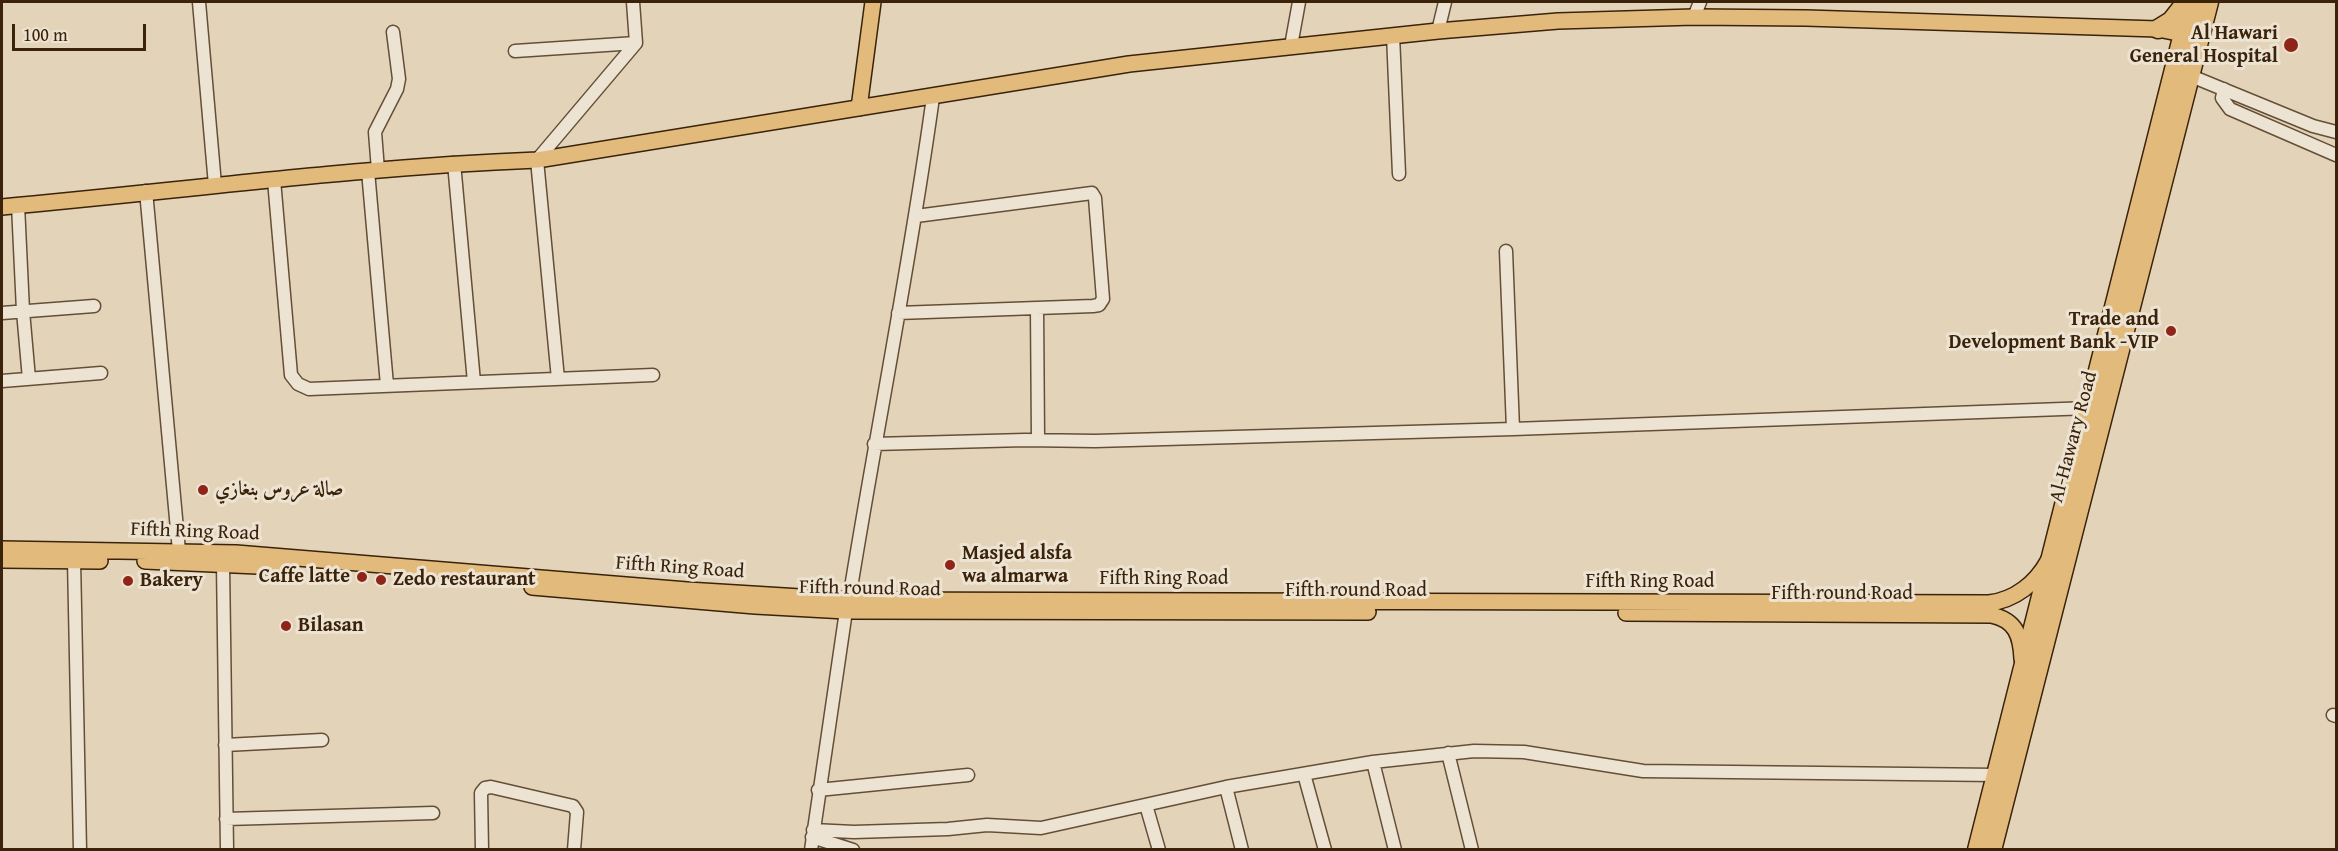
<!DOCTYPE html>
<html>
<head>
<meta charset="utf-8">
<style>
  body { margin:0 }
  #map { position:relative; width:2338px; height:851px; overflow:hidden; background:#e3d4b9; font-family:"Gentium Book Plus",serif }
  canvas { display:block }
  .frame { position:absolute; inset:0; border:3px solid #3a230a; pointer-events:none }
  .scale { position:absolute; left:12px; top:24px; width:134px; height:27px; box-sizing:border-box; border:3px solid #3a230a; border-top:0; padding-left:8px; font-size:18px; line-height:21px; white-space:nowrap; color:#3a230a; -webkit-text-stroke:4px #ede3d2; paint-order:stroke }
</style>
</head>
<body>
<div id="map">
<canvas width="2338" height="851"></canvas>
<div class="frame"></div>
<div class="scale">100 m</div>
</div>
<script>
const g = document.querySelector('canvas').getContext('2d');
g.lineJoin = 'round';
function trace(path, color, width, dash) { g.strokeStyle = color; g.lineWidth = width; g.lineCap = dash ? 'butt' : 'round'; g.setLineDash(dash || []); g.stroke(path); }
function write(font, color, halo, rows, align = 'center') {
  g.font = font + ' "Gentium Book Plus",Amiri,serif'; g.lineWidth = 6; g.setLineDash([]); g.textBaseline = 'middle'; g.strokeStyle = halo; g.fillStyle = color; for (const [text, x, y, turn = 0] of rows) {
    g.save(); g.translate(x, y); g.rotate((+turn || 0) * Math.PI / 180); g.textAlign = isNaN(turn) ? turn : align; if (halo) g.strokeText(text, 0, 0); g.fillText(text, 0, 0); g.restore();
  }
}
const minor = new Path2D(`
  M 199,2 L 215,185
  M 1694,17 L 1700,2
  M 1438,31 L 1445,2
  M 1393,35 L 1399,174
  M 1291,46 L 1299,2
  M 515,51 L 636,43
  M 2191,76 L 2313,126 L 2336,132
  M 2224,89 L 2222,98 L 2230,109 L 2336,155
  M 454,163 L 474,382
  M 378,170 L 375,132 L 397,89 L 399,79 L 393,32
  M 368,171 L 387,385
  M 274,180 L 291,375 L 298,384 L 309,389 L 653,375
  M 146,191 L 179,551
  M 18,205 L 23,311 L 29,379
  M 916,216 L 1092,193 L 1095,198 L 1103,299 L 1099,305 L 1093,306 L 1037,308
  M 1506,251 L 1513,429
  M 2,313 L 94,306
  M 898,313 L 1037,308 L 1038,440
  M 558,379 L 537,160 L 636,43 L 633,2
  M 2,381 L 101,373
  M 874,444 L 1025,440 L 1095,441 L 1513,429 L 2090,408
  M 74,560 L 80,850
  M 223,564 L 227,850
  M 849,600 C 876,432 910,265 933,97
  M 2333,715 L 2336,716
  M 225,745 L 322,740
  M 1448,753 L 1472,850
  M 1373,762 L 1395,850
  M 1304,774 L 1325,850
  M 1226,787 L 1242,850
  M 818,790 L 968,775
  M 1146,805 L 1159,850
  M 226,819 L 433,813
  M 813,830 L 854,832 L 948,829 L 987,825 L 1041,828 L 1226,787 L 1373,762 L 1474,751 L 1524,752 L 1643,771 L 1997,775
  M 812,837 L 853,850
  M 482,850 L 481,793 L 485,788 L 491,787 L 573,806 L 577,812 L 574,850
  M 811,850 L 846,611`);
const major = new Path2D(`
  M 859,108 L 873,2
  M 2,207 C 180,191 358,167 537,160 L 1129,64 L 1438,31 L 1558,21 L 1694,17 L 1806,18 L 2158,29 L 2183,34
  M 2,549 L 236,553 L 687,590 L 849,600 L 1989,603 C 2015,600 2036,583 2048,561
  M 2,560 L 100,561
  M 145,561 L 280,567
  M 532,587 L 755,606 L 846,611 L 1368,612
  M 1626,613 L 1991,615 C 2016,620 2021,636 2022,659`);
const highway = new Path2D(`
  M 2158,29 L 2171,21 L 2186,2
  M 1977,850 L 2191,2
  M 1992,850 L 2209,2`);
const markers = [
  [2291,45,8,"#8f2418"],
  [2171,331,6,"#8f2418"],
  [203,490,6,"#8f2418"],
  [950,565,6,"#8f2418"],
  [362,577,6,"#8f2418"],
  [381,580,6,"#8f2418"],
  [128,581,6,"#8f2418"],
  [286,626,6,"#8f2418"]
];
const poiNames = [
  ["Al Hawari",2278,34,"right"],
  ["General Hospital",2278,57,"right"],
  ["Trade and",2159,320,"right"],
  ["Development Bank -VIP",2159,343,"right"],
  ["صالة عروس بنغازي",215,490],
  ["Masjed alsfa",962,554],
  ["wa almarwa",962,577],
  ["Caffe latte",350,577,"right"],
  ["Zedo restaurant",393,580],
  ["Bakery",140,581],
  ["Bilasan",298,626]
];
const streetNames = [
  ["Al-Hawary Road",2074,437,-75],
  ["Fifth Ring Road",195,532,2],
  ["Fifth Ring Road",680,568,4],
  ["Fifth Ring Road",1164,579],
  ["Fifth Ring Road",1650,582],
  ["Fifth round Road",870,589,1],
  ["Fifth round Road",1356,591],
  ["Fifth round Road",1842,594]
];
trace(minor, '#644f36', 15);
trace(major, '#3a230a', 18);
trace(highway, '#3a230a', 21);
trace(minor, '#ede3d2', 12);
trace(major, '#e2ba7c', 15);
trace(highway, '#e2ba7c', 18);
for (const [x, y, r, color] of markers) { const dot = new Path2D(); dot.arc(x, y, r, 0, 2 * Math.PI); g.fillStyle = color; g.fill(dot); trace(dot, '#ede3d2', 2); }
write('bold 20px', '#3a230a', '#ede3d2', poiNames, 'left');
write('20px', '#3a230a', '#ede3d2', streetNames);
</script>
</body>
</html>
